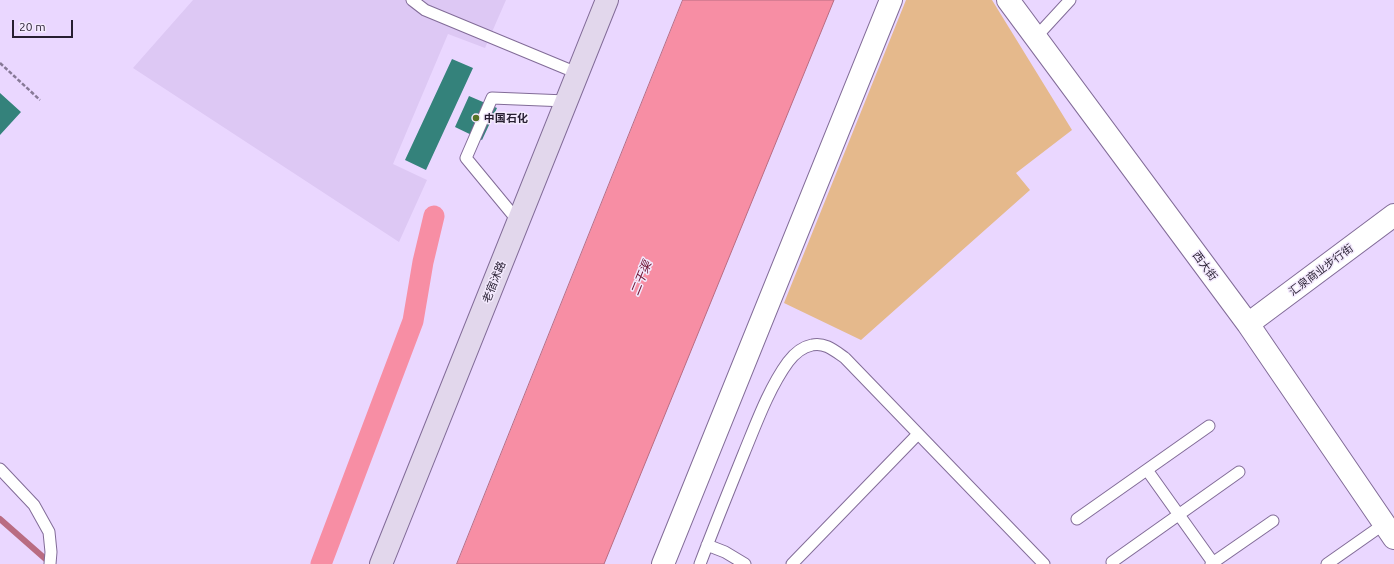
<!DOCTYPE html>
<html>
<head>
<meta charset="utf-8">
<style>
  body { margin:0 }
  #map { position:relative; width:1394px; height:564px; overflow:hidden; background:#ead7ff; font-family:Ubuntu,sans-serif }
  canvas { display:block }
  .scale { position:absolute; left:12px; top:20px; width:61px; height:18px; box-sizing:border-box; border:2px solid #271e31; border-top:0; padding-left:5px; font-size:12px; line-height:14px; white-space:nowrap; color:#271e31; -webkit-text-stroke:3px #f3e9fd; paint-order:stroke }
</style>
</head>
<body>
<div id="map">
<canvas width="1394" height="564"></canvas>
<div class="scale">20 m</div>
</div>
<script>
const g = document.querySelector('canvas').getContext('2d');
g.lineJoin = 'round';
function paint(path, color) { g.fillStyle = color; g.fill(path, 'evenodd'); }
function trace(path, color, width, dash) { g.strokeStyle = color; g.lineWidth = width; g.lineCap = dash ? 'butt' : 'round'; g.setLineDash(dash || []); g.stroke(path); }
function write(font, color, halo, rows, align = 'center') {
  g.font = font + ' Ubuntu,"Noto Sans SC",sans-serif'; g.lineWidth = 3; g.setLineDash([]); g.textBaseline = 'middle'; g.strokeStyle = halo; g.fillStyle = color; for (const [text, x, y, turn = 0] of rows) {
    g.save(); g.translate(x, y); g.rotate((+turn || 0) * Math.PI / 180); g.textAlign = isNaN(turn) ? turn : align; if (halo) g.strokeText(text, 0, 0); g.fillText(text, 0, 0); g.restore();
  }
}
const built = new Path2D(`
  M 193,0 L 506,0 L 485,48 L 448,34 L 393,164 L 427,180 L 399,242 L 133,68 Z`);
const green = new Path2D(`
  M 906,0 L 992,0 L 1072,130 L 1016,173 L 1030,190 L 861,340 L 784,303 Z`);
const water = new Path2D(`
  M 683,0 L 834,0 L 604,564 L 457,564 Z`);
const stream = new Path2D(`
  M 0,519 L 50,563`);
const canal = new Path2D(`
  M 321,564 L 413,321 L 423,262 L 434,216`);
const building = new Path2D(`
  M 452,59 L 473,68 L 426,170 L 405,160 Z
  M 0,93 L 21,112 L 0,135 Z
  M 469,96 L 497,108 L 482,140 L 455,127 Z`);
const path = new Path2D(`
  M 0,63 L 40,100`);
const lane = new Path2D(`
  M 412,0 L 425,10 L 577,73
  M 1036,37 L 1070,0
  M 518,221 L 466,158 L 492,98 L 566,101
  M 0,469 L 34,505 L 49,532 L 51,552 L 50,564
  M 1147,470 L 1214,564
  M 1077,519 L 1209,426
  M 707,545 L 725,552 L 745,564
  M 1112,562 L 1239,472
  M 700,564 C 714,527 729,490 744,453 C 756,424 769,388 788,362 C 794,354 802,347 812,345 C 825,342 835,351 845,358 L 1044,564
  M 792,564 L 918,434
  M 1211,564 L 1273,521
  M 1327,564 L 1384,524`);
const street = new Path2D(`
  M 1008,0 L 1248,324 L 1394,538
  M 1248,324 L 1394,215
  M 663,564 L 891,0`);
const secondary = new Path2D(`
  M 381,564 L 607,0`);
const markers = [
  [476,118,4,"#567226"]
];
const poiNames = [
  ["中国石化",484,118]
];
const streetNames = [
  ["西大街",1205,266,54],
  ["汇泉商业步行街",1321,270,-37],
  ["老宿沭路",494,282,-68]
];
const waterNames = [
  ["二干渠",641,278,-68]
];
paint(built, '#ddc8f4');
paint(green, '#e5b98c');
paint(water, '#f78ea4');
trace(water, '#b96c82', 1);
trace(stream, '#b96c82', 6);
trace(canal, '#f78ea4', 21);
paint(building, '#34827b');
trace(lane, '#826c98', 13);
trace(street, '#826c98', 24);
trace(secondary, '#826c98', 24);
trace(path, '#877997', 2.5, [4, 2]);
trace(lane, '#fff', 11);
trace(street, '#fff', 22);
trace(secondary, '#e2d7ec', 22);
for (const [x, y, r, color] of markers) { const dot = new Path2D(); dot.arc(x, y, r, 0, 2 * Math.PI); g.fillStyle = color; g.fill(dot); trace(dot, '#f3e9fd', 1.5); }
write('bold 11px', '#271e31', '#f3e9fd', poiNames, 'left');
write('11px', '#271e31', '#f3e9fd', streetNames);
write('italic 12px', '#6d1030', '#f3e9fd', waterNames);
</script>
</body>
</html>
